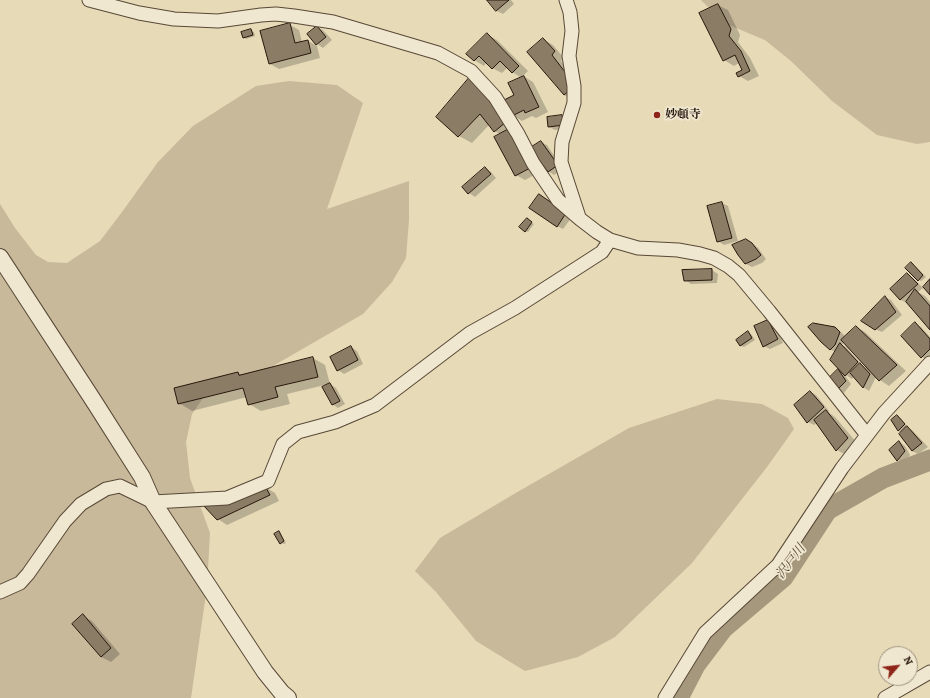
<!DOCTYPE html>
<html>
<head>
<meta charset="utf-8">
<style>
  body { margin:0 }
  #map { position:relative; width:930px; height:698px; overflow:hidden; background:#e7dab7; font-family:Alegreya,serif }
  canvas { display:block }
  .north { position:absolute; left:878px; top:646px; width:40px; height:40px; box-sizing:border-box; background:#efe7d0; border:1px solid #9f9482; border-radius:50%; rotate:62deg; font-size:11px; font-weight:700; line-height:16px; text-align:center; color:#28170c }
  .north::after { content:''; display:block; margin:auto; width:14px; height:18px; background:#8f2418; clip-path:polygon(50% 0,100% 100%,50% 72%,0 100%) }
</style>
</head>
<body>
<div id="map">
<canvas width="930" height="698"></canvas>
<div class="north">N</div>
</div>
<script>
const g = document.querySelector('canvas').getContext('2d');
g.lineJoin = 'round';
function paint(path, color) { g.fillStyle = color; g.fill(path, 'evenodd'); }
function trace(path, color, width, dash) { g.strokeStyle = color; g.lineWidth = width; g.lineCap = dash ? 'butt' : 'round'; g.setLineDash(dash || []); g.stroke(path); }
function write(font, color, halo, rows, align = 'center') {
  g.font = font + ' Alegreya,"Noto Serif JP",serif'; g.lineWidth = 3.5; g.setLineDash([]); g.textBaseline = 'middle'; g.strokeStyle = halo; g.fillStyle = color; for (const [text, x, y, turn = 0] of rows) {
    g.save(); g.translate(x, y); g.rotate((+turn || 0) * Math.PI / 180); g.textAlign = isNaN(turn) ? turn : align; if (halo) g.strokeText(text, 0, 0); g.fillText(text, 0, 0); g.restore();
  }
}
const green = new Path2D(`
  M 701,0 L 930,0 L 930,142 L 917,144 L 877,135 L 832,101 L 791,61 L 765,40 L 724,23 Z
  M 289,81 L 337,85 L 363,103 L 327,209 L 409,181 L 409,220 L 406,258 L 392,282 L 363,314 L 273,366 L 210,388 L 192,414 L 186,442 L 190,478 L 210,533 L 207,587 L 191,698 L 0,698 L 0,204 L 15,228 L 36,255 L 48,262 L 67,263 L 100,241 L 122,212 L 158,162 L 193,126 L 256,86 Z
  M 717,399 L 762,404 L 788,418 L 794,429 L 767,467 L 692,563 L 615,637 L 578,657 L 525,671 L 476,641 L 436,592 L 415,571 L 440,538 L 514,494 L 629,428 Z`);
const shadow = new Path2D(`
  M 488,0 L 511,0 L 514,4 L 503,14 L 497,11 Z
  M 718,5 L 728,10 L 740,35 L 738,42 L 750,58 L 759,76 L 748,81 L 739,76 L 744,71 L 739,63 L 734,66 L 724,60 Z
  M 290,25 L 299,30 L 302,42 L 308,41 L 317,46 L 320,58 L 279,69 L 270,64 Z
  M 317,27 L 323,30 L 332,40 L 323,48 L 317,44 Z
  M 251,30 L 254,32 L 255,36 L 246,39 L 244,37 Z
  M 488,35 L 497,40 L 528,71 L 523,76 L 533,82 L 548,112 L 536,118 L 532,116 L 522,121 L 513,115 L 522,78 L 512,72 L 508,67 L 502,73 L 492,68 L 487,62 L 484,66 L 474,60 Z
  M 543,39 L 553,45 L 563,57 L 561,61 L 577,82 L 574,100 L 564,95 Z
  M 481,86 L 538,173 L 525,180 L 516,175 L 501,135 L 495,131 L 489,125 L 472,143 L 459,136 Z
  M 562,116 L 568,120 L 570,128 L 555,130 L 549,127 L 548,118 Z
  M 541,142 L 547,145 L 563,169 L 554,175 L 548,171 Z
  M 485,168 L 491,172 L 496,178 L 475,197 L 469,193 L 464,187 Z
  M 539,196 L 572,217 L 563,229 L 557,226 Z
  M 722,203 L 728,206 L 738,241 L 724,245 L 718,241 Z
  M 529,221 L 534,224 L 528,232 L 525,231 Z
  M 752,243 L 758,248 L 766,259 L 762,263 L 752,267 L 746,264 L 739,255 Z
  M 911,263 L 926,277 L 921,281 L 917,279 Z
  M 712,270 L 718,274 L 717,283 L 691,284 L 685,280 Z
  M 907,274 L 913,278 L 923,288 L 918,292 L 925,296 L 930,302 L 930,328 L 907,303 L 901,300 L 891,289 Z
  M 885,297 L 891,300 L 902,315 L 882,332 L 875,329 Z
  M 768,321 L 774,324 L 783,343 L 770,349 L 764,346 Z
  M 915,324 L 921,327 L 930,337 L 930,358 L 928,360 L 922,357 Z
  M 856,327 L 865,332 L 906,371 L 889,386 L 880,380 L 876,377 L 869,391 L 863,387 L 854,376 L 852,379 L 844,374 L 836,352 L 831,350 L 821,342 L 835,328 L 841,332 L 846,337 ZM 844,341 L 868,369 L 863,366 L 846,347 L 842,345 Z
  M 748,333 L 751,334 L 755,340 L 744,347 L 741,346 L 737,340 Z
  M 351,347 L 357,351 L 363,364 L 344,374 L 338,370 Z
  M 313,358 L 325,365 L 330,384 L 336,388 L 345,404 L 338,408 L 332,404 L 329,384 L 287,394 L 290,404 L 261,411 L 249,404 L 247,397 L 192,411 L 179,403 L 238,373 L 243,376 Z
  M 838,371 L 844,374 L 851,384 L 844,393 L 838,389 Z
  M 810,392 L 816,395 L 829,411 L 828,412 L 835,417 L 857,443 L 846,455 L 837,450 L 817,423 L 814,425 L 808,422 Z
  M 900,418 L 907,426 L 907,427 L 913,431 L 928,447 L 918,454 L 912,451 L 902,433 L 898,431 Z
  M 899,442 L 905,446 L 910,455 L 904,463 L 898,460 L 890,450 Z
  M 265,487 L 275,493 L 279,501 L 227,525 L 218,519 Z
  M 279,532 L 281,534 L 286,543 L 284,544 L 281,543 Z
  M 83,616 L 92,621 L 120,654 L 111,662 L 101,657 L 73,624 Z`);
const river = new Path2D(`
  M 678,698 L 695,665 L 723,628 L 783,577 L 827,510 L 883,478 L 930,460`);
const building = new Path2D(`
  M 487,0 L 509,0 L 496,11 Z
  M 718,4 L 731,29 L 729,36 L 741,51 L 750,71 L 738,77 L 736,73 L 742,70 L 735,55 L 723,61 L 699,13 Z
  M 290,23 L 295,43 L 308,40 L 311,53 L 269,64 L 260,31 Z
  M 317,26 L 326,37 L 316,45 L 307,34 Z
  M 251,29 L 253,35 L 243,38 L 241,32 Z
  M 487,33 L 519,66 L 512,73 L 500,61 L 492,69 L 479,56 L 474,61 L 466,54 Z
  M 543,38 L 555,51 L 552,55 L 568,76 L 571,89 L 564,95 L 527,52 Z
  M 524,76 L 539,107 L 525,113 L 524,110 L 512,116 L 504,100 L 514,95 L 508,83 Z
  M 469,78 L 495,103 L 506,122 L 494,132 L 480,114 L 458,137 L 436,117 Z
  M 562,115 L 564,125 L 548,127 L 547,117 Z
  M 509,129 L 530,168 L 515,176 L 494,137 Z
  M 541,141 L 558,165 L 548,172 L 530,148 Z
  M 485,167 L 491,174 L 468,194 L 462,187 Z
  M 539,194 L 566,213 L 557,227 L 529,208 Z
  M 722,202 L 732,238 L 717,242 L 707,206 Z
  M 527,218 L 532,222 L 525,232 L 519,227 Z
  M 746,239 L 752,243 L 761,255 L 756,259 L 745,264 L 738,255 L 732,245 Z
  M 911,262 L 923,275 L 918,281 L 905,268 Z
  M 712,269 L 712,280 L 684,281 L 682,270 Z
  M 907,273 L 918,284 L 900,300 L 890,289 Z
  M 930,279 L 930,295 L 923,287 Z
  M 915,289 L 930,306 L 930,330 L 906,302 Z
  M 885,296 L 896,312 L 875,330 L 861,321 Z
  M 768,320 L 778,339 L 763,347 L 754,326 Z
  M 915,322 L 930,339 L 930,349 L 921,358 L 901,336 Z
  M 813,323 L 835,327 L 840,332 L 835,345 L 830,350 L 821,342 L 808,327 Z
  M 856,326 L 897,365 L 879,381 L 841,340 Z
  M 748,331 L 752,338 L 740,346 L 736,340 Z
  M 840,343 L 858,362 L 845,376 L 830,360 Z
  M 351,346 L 358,360 L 337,371 L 330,357 Z
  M 313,357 L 318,377 L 275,387 L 278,397 L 248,405 L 243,388 L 178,404 L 174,388 L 238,372 L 239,375 Z
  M 860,363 L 870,374 L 863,388 L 850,373 Z
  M 838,369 L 846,381 L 837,390 L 827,380 Z
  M 330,383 L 340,401 L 332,405 L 322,387 Z
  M 810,391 L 824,407 L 807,423 L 794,405 Z
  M 826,410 L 848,438 L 836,451 L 814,420 Z
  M 897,415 L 905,424 L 898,431 L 891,420 Z
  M 907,426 L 922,443 L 912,451 L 899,434 Z
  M 899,441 L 905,451 L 897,461 L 889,450 Z
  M 265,486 L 270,495 L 217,520 L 203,505 Z
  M 279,531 L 284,541 L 280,544 L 274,534 Z
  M 83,614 L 111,648 L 101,657 L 72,624 Z`);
const minor = new Path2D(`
  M 89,0 L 139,13 L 174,19 L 218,21 L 261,15 L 276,14 L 294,16 L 333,22 L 438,53 L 471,71 L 495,97 L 518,134 L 533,163 L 558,200 L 580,219 L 597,232 L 610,240 L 638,248 L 678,250 L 700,254 L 714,258 L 728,266 L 739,275 L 769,311 L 867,435
  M 566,0 L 570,12 L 572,31 L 569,56 L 574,86 L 574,103 L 562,142 L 561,162 L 579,217
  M 0,592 L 20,583 L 28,574 L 65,521 L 81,504 L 106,489 L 120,486 L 153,502 L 227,498 L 268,481 L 283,444 L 298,432 L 335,422 L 375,405 L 470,333 L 515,308 L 602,252 L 610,240
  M 665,698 L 705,633 L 778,565 L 842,468 L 884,413 L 930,363
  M 885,698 L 930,672`);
const tertiary = new Path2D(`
  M 0,257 L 95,403 L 142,477 L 153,502 L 265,672 L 282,693 L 288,698`);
const markers = [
  [657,115,4,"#8f2418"]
];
const poiNames = [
  ["妙頓寺",665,115]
];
const waterNames = [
  ["沢戸川",791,562,-53]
];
paint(green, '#c7b99a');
paint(shadow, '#0003');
trace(river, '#a6987d', 21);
paint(building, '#8b7c65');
trace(building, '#28170c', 1);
trace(minor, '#584837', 15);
trace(tertiary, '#584837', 18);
trace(minor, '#efe7d0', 13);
trace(tertiary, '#efe7d0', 16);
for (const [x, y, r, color] of markers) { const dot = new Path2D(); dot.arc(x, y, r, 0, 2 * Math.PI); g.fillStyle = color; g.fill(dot); trace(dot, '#efe7d0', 1.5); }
write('bold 12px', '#28170c', '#efe7d0', poiNames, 'left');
write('italic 13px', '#5a4b39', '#efe7d0', waterNames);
</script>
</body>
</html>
